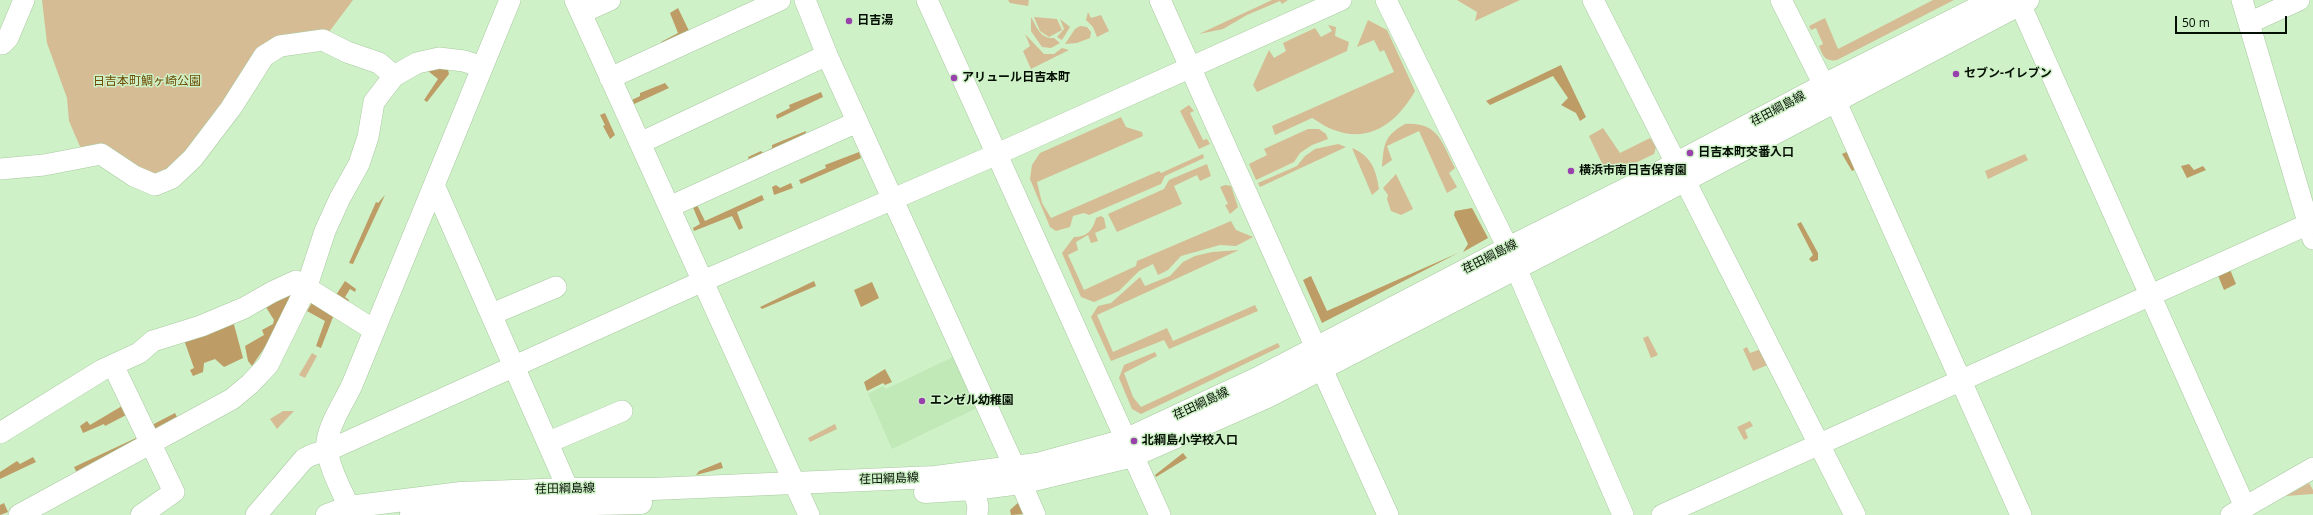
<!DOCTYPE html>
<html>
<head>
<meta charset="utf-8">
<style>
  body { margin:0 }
  #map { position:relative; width:2313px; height:515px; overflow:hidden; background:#cff1c7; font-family:"Open Sans",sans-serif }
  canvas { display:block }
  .scale { position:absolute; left:2175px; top:16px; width:112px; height:18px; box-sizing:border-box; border:2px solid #051004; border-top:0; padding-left:5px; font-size:12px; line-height:14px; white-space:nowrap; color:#051004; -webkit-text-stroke:3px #cff1c7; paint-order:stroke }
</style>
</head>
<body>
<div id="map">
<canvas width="2313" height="515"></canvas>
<div class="scale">50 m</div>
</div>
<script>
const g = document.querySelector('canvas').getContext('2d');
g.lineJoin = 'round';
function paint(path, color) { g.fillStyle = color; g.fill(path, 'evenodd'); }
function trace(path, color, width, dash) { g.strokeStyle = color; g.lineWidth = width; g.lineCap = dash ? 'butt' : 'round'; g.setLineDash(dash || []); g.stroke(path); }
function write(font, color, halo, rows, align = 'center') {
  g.font = font + ' "Open Sans","Noto Sans JP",sans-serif'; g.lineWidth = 3; g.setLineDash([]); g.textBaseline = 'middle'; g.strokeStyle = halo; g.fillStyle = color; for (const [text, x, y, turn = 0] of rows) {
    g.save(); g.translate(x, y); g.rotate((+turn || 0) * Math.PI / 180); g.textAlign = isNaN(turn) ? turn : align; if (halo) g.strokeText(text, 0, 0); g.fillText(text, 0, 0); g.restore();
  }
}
const built = new Path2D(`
  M 955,356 L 977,408 L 892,449 L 868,394 L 883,386 L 886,389 Z`);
const green = new Path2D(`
  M 42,0 L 353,0 L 323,40 L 280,46 L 172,178 L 85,158 L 69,121 L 67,98 L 47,43 Z
  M 1008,0 L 1029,0 L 1028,6 L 1010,3 Z
  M 1272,0 L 1288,0 L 1282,4 L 1280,1 L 1247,15 L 1223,29 L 1199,34 Z
  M 1457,0 L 1520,0 L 1475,21 L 1477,12 Z
  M 1933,0 L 1954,0 L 1837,60 C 1825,62 1823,56 1819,46 L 1823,44 L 1816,28 L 1811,30 L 1809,26 L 1825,18 L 1838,49 Z
  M 1088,12 L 1091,18 L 1101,15 L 1109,31 L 1097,37 L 1093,27 L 1086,20 Z
  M 1031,17 C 1037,27 1040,39 1054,38 L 1060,43 L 1051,48 L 1042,47 L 1031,31 Z
  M 1034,17 L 1057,19 L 1062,30 L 1049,37 L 1040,31 Z
  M 1060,19 L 1070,27 L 1062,40 L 1057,37 L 1064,29 Z
  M 1368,20 L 1387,30 L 1415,91 C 1398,121 1371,144 1334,130 C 1327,128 1319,122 1312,118 L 1275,135 L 1272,126 L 1394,72 L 1384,50 L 1380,52 L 1374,40 L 1357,47 Z
  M 1328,25 L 1336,27 L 1335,36 L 1349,42 L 1347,51 L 1257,92 L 1253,85 L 1269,50 L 1274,58 L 1286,51 L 1283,43 L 1315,28 L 1321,37 L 1332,31 Z
  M 1080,26 L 1087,27 L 1091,32 L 1090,38 L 1077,43 L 1065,44 L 1075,29 Z
  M 1025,34 L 1044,54 L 1054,54 L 1062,48 L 1069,50 L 1031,69 L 1023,51 L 1030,46 Z
  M 1189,105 L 1194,111 L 1190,113 L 1203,140 L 1207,139 L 1210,144 L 1199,149 L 1180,111 Z
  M 1121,117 L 1126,127 L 1142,132 L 1143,136 L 1037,182 L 1042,203 L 1051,218 L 1159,171 L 1161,173 L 1203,154 L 1204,158 L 1165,176 L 1161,184 L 1089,215 L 1084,213 L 1073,216 L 1070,227 L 1056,231 L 1050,227 L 1030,179 L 1032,165 L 1040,153 Z
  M 1405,124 C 1439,122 1441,142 1455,168 L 1449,173 L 1457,187 L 1447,193 L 1419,131 L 1387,146 L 1392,160 L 1382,167 C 1384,144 1384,136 1405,124 Z
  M 1603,128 L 1620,153 L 1650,138 L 1656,147 L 1654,154 L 1608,176 L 1589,136 Z
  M 1308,129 L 1319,129 L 1326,134 L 1328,139 L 1312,145 L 1300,153 L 1294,162 L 1256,180 L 1249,164 L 1267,155 L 1264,149 Z
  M 1338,144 L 1346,147 L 1260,187 L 1258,183 L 1297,166 L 1305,156 L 1315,149 Z
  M 1352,148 C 1371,156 1376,169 1379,189 L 1372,195 Z
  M 2025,154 L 2028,160 L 1988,179 L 1985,171 Z
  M 1207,164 L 1211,176 L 1200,181 L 1197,175 L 1174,186 L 1182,204 L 1117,232 L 1108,214 L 1164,189 L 1169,180 Z
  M 1396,174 L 1413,209 L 1401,215 L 1391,211 L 1387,199 L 1388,195 L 1383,188 Z
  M 1225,185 L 1231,186 L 1238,207 L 1230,214 L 1225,205 L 1228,204 L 1220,187 Z
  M 1101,216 L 1104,218 L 1106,228 L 1095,233 L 1098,241 L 1091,243 L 1088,235 L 1076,242 L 1078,250 L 1068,255 L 1084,290 L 1136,266 L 1137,261 L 1231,221 L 1236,230 L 1253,237 L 1236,246 L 1220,245 L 1181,256 L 1168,270 L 1158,275 L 1153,264 L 1139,271 L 1119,291 L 1094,302 L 1081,297 L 1062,253 L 1074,237 C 1087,237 1093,230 1096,218 Z
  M 1239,250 L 1097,315 L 1113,352 L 1167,328 L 1173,341 L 1255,305 L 1258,311 L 1169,349 L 1164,340 L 1111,361 L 1091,317 L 1098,306 L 1111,303 L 1140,277 L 1145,286 L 1170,276 L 1183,262 L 1195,256 L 1212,252 Z
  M 1648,336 L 1658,355 L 1651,358 L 1643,338 Z
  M 1278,343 L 1280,347 L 1141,414 L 1132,409 L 1119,378 L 1124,365 L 1155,352 L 1157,356 L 1124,373 L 1133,397 L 1141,407 Z
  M 1747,347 L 1750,353 L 1761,349 L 1770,364 L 1753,371 L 1743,349 Z
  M 312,353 L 317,356 L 305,378 L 299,375 Z
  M 283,411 L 294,411 L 277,429 L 270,419 Z
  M 1750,421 L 1753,426 L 1745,430 L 1748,438 L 1744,440 L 1737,427 Z
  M 835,424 L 837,429 L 810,442 L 808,438 Z
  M 2309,483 L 2313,490 L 2313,494 L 2286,496 Z`);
const forest = new Path2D(`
  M 678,8 L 690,33 L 663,46 L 661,42 L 678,33 L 670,13 Z
  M 1561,65 L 1586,117 L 1580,121 L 1576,113 L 1561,105 L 1568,98 L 1553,76 L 1490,105 L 1486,101 Z
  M 435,68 L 448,70 L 449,74 L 427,102 L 424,100 L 438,79 L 428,71 Z
  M 665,83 L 669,88 L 632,105 L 630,101 L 640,96 L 640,93 Z
  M 821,92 L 823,97 L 777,119 L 776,115 L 790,108 L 789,105 Z
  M 605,113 L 615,135 L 610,139 L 603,126 L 605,125 L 600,115 Z
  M 806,131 L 805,138 L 750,163 L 748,157 L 761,151 L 763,153 L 772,148 L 772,145 Z
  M 1849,151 L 1858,168 L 1852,171 L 1842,154 Z
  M 859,152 L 861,158 L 801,184 L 799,180 L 826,168 L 825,165 Z
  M 2189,164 L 2194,170 L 2203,166 L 2206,170 L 2187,178 L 2181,166 Z
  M 791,183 L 793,188 L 774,195 L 772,187 L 776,185 L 780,188 Z
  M 385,195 L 353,264 L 349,263 L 376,202 L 378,203 Z
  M 762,195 L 764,200 L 737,212 L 743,228 L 739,230 L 732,216 L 694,231 L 693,228 L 700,224 L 692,205 L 696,203 L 705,221 Z
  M 1472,208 L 1488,238 L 1463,252 L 1468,244 L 1454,215 L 1455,211 Z
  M 1801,222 L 1818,253 L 1818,260 L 1812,262 L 1809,259 L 1813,255 L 1797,224 Z
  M 1458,253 L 1322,323 L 1303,280 L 1311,276 L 1327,311 Z
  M 2229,267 L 2236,284 L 2224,290 L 2217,273 Z
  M 345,281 L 356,289 L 355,292 L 350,289 L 345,297 L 349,300 L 347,303 L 336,295 Z
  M 814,281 L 816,286 L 762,309 L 760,307 Z
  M 872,282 L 879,298 L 861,307 L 854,290 Z
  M 285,292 L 291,297 L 267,344 L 252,366 L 248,361 L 245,346 L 264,335 L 262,330 L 273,324 L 274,320 L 264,304 Z
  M 313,301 L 335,312 L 321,348 L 316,346 L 325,321 L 307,311 Z
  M 233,321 L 243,358 L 224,367 L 215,359 L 204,363 L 203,372 L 193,376 L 190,370 L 194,368 L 184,340 Z
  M 885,369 L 892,382 L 885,385 L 883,383 L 867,391 L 864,382 Z
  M 122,406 L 128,414 L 105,426 L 104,424 L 83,433 L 80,426 L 87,421 L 90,425 Z
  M 175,413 L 178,419 L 155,431 L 152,425 Z
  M 136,438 L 138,440 L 77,473 L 74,467 Z
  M 1183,453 L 1187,458 L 1156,477 L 1155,475 Z
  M 33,457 L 36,462 L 0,479 L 0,472 L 17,461 L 20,464 Z
  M 721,462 L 723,468 L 696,475 L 699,471 Z
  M 1020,501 L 1025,514 L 1011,515 L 1010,510 Z
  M 4,503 L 8,512 L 0,515 L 0,505 Z`);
const minor = new Path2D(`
  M 575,0 L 809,515
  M 805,0 L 827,55 L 1015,468
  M 927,0 L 1160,515
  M 1160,0 L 1316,348
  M 1386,0 L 1508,248
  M 1593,0 L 1855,515
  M 1781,0 L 1824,85
  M 2242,0 L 2313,239
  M 2020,4 L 2245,507
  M 581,13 L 610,0
  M 2249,23 L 2299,0
  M 2,44 L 8,38 L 24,0
  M 610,78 L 780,0
  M 1836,102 L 2021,515
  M 640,143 L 827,55
  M 0,169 L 44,165 L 101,154 L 134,176 L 155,185 L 172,178 L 193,158 L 231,108 L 264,56 L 280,46 L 323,40 L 347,52 L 379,63 L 394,76
  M 434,185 L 568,489
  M 669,207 L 857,122
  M 1516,268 L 1623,515
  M 492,314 L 556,287
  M 113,365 L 174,492 L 141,515
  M 1322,369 L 1388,515
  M 0,433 L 102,370 L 139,353 L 153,341 L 201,326 L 244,308 L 272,292 L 296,281 L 374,330
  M 549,442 L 622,411
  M 1021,483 L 1035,515
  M 973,489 L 978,506 L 977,515
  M 19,515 L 232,399 L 250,384 L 268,365 L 307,286 L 325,231 L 340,198 L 359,164 L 368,137 L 374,102 L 394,76 L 417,63 L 439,58 L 464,61 L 482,67
  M 256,515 L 304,459 C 312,454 318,452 327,451 L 703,281 L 995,155 L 1341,0
  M 353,515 C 344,495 325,462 327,441 C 330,422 344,402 352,385 L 510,0
  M 1662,515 L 2313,222
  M 2231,515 L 2313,468`);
const major = new Path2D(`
  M 925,492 L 973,489 L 1021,483 L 1133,456 L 1267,397 L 1602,224 L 2028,0
  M 327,515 L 349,507 L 461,493 L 568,489 L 653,489 L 935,477 L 1037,464 L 1125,440 L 1258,378 L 1508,248 L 1660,172 L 1824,85 L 1993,0
  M 411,515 L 454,507 L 641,503`);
const markers = [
  [849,21,4,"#9840ac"],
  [1956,74,4,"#9840ac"],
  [954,78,4,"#9840ac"],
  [1690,153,4,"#9840ac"],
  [1571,171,4,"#9840ac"],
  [922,401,4,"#9840ac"],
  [1134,441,4,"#9840ac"]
];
const poiNames = [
  ["日吉湯",857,21],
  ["セブン-イレブン",1964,74],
  ["アリュール日吉本町",962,78],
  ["日吉本町交番入口",1698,153],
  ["横浜市南日吉保育園",1579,171],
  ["エンゼル幼稚園",930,401],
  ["北綱島小学校入口",1142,441]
];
const parkNames = [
  ["日吉本町鯛ヶ崎公園",147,82]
];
const streetNames = [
  ["荏田綱島線",1778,109,-28],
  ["荏田綱島線",1490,257,-27],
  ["荏田綱島線",1201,404,-25],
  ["荏田綱島線",889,479,-2],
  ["荏田綱島線",565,489,-1]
];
paint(built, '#c1e8b7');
paint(green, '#d5bc94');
paint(forest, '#bd9c65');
trace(minor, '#a8c9a0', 22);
trace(major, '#a8c9a0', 23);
trace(minor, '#fff', 21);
trace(major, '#fff', 22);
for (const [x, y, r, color] of markers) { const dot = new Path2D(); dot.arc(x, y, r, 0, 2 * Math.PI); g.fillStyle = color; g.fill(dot); trace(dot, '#cff1c7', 1.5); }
write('bold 12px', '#051004', '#cff1c7', poiNames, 'left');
write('12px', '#6b4a01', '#cff1c7', parkNames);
write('12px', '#051004', '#cff1c7', streetNames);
</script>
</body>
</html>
